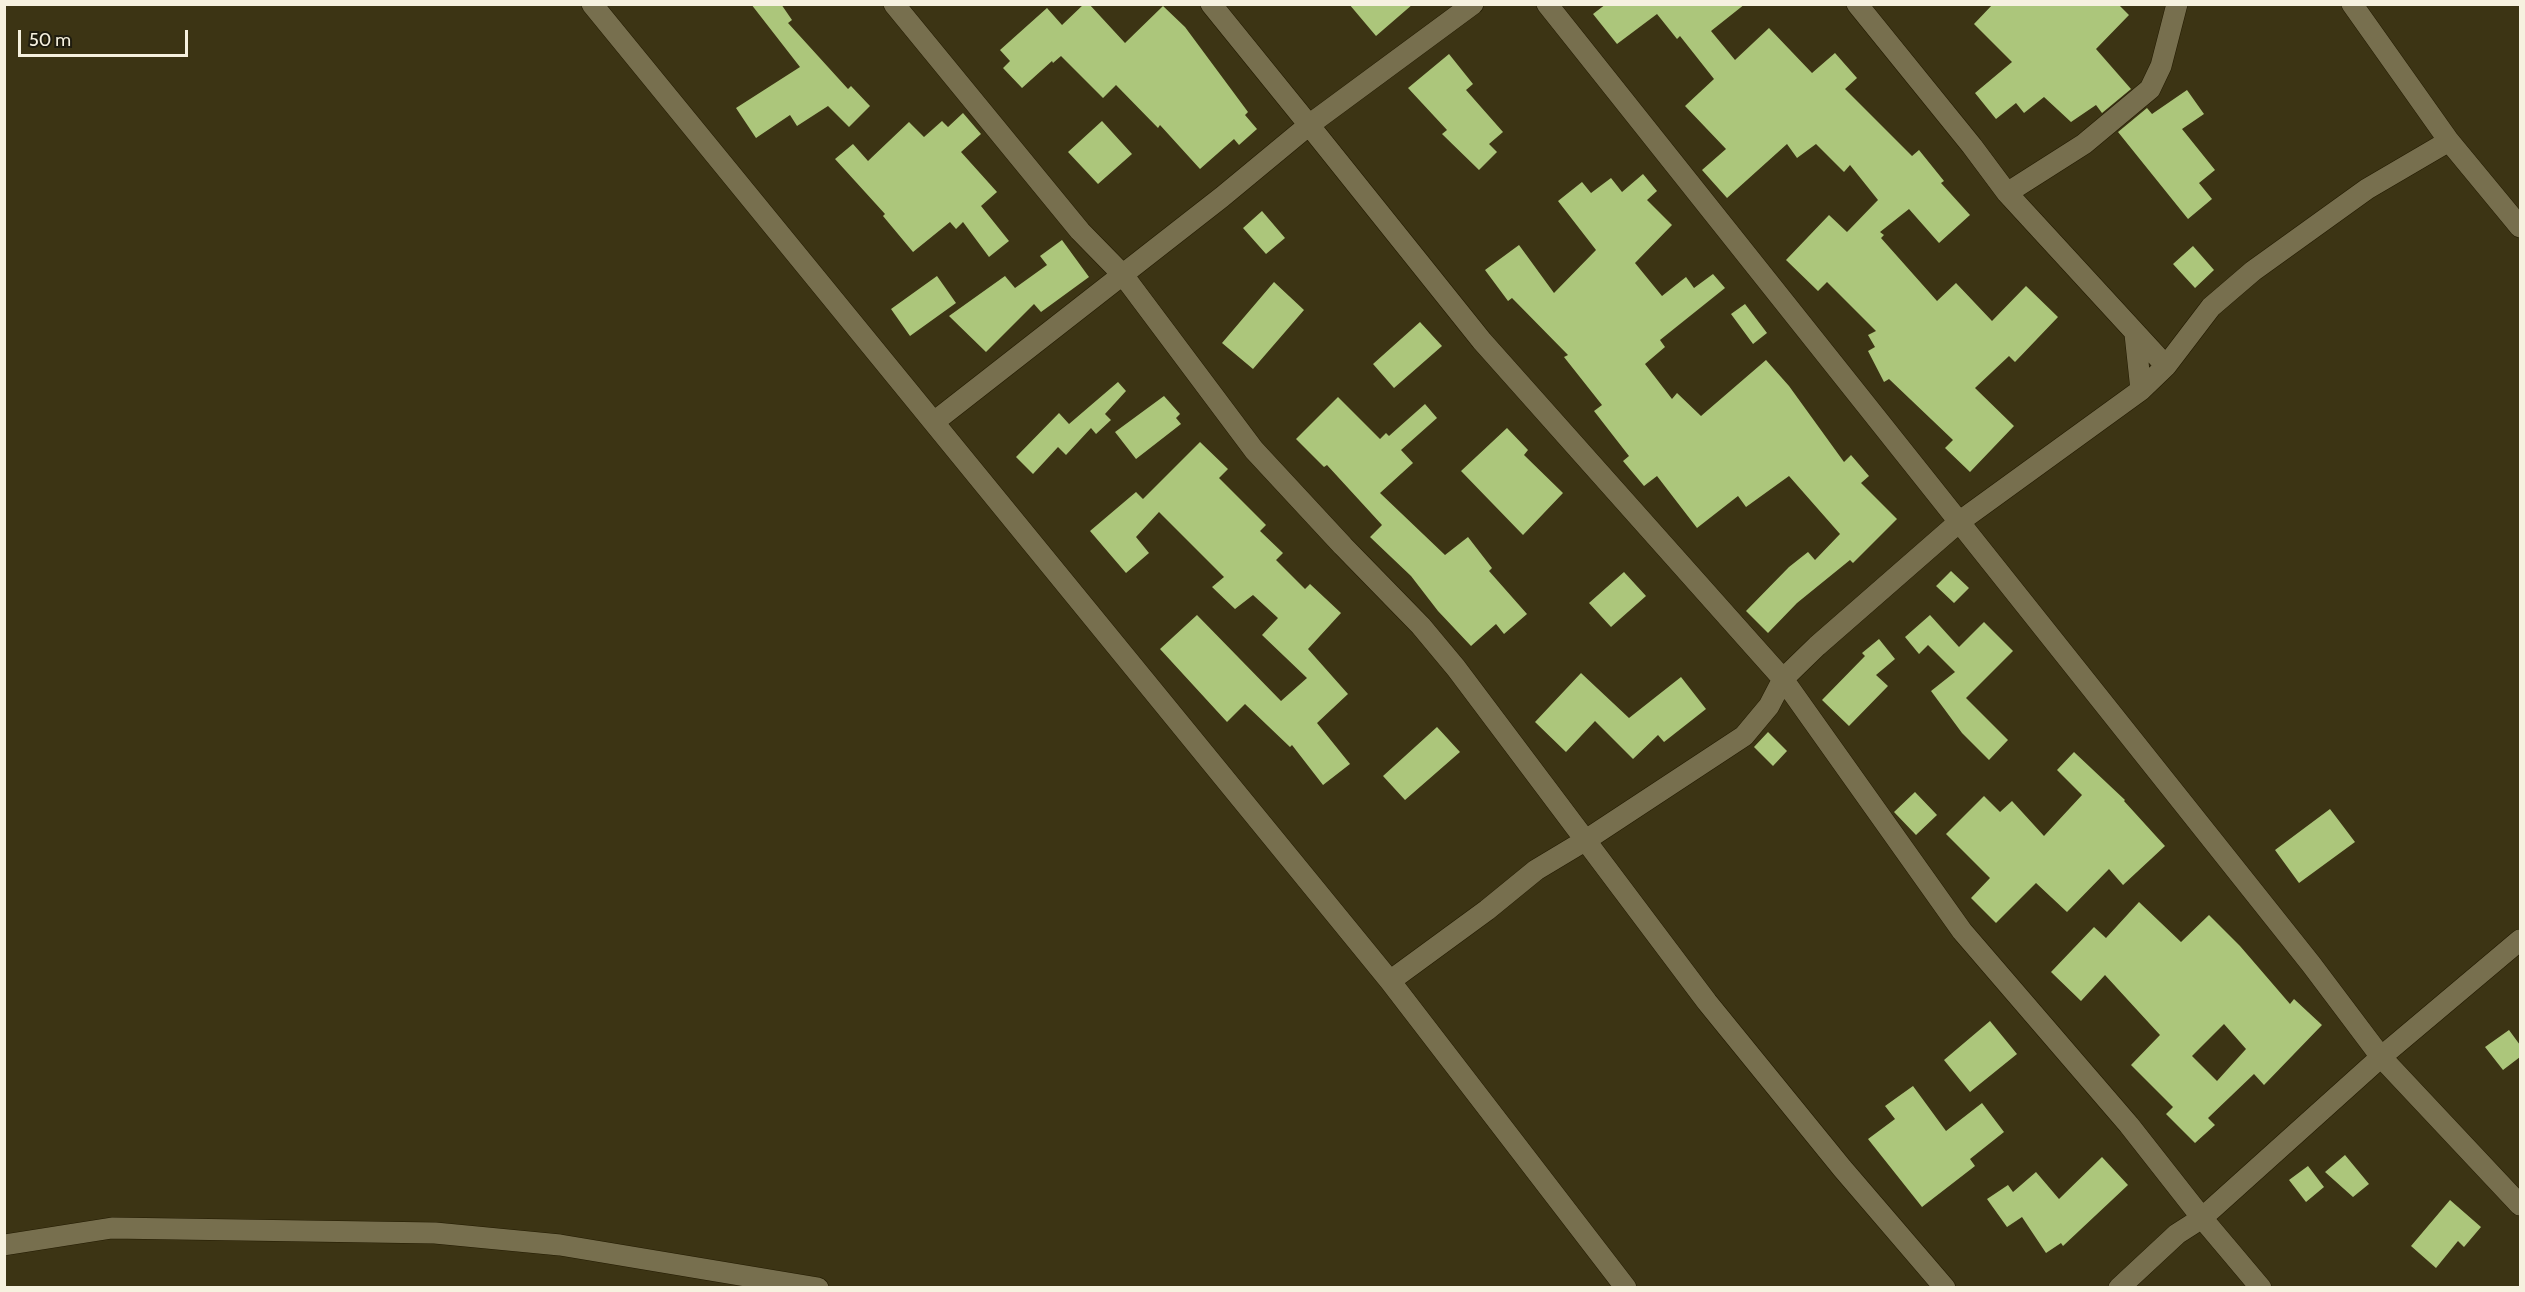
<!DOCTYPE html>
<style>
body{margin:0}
#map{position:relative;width:2525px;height:1292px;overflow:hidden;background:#3c3414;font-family:Cabin,sans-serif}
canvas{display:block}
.frame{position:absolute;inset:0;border:6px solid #f6f1df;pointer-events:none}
.scale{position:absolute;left:18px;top:30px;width:170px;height:27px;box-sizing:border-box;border:3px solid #f6f1df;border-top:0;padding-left:8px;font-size:18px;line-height:21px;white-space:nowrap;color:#f6f1df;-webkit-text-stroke:4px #1f1c0e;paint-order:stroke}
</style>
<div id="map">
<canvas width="2525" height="1292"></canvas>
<div class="frame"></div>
<div class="scale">50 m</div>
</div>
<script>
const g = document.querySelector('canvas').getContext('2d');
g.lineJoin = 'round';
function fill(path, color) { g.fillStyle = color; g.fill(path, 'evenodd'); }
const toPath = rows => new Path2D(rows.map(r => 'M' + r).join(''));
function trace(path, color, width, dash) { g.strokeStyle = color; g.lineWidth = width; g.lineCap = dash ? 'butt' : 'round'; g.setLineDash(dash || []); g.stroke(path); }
const building = toPath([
 [751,4,781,4,792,20,788,23,848,89,851,86,870,106,849,127,828,106,797,126,790,115,756,138,736,108,800,67],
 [1084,4,1089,4,1125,43,1163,6,1185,27,1248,112,1245,115,1257,129,1239,145,1234,139,1200,169,1160,125,1158,128,1116,85,1103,98,1061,56,1053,63,1052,61,1022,88,1003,68,1010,61,1000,50,1047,8,1062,25],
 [1349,4,1413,4,1376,36],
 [1606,4,1745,4,1711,31,1735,60,1769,28,1812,73,1835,53,1857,78,1845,89,1912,156,1919,150,1944,181,1941,183,1970,215,1939,243,1909,209,1880,232,1884,235,1881,238,1937,301,1956,283,1992,321,2026,286,2058,317,2015,362,2009,356,1975,388,2014,426,1970,472,1945,448,1953,440,1889,379,1884,382,1868,351,1875,347,1868,335,1876,331,1827,282,1818,291,1786,260,1829,215,1847,232,1878,200,1850,165,1844,172,1816,144,1797,158,1787,144,1727,198,1702,170,1726,149,1685,106,1714,79,1680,36,1677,39,1657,14,1617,44,1593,14],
 [1993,4,2118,4,2129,15,2096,49,2131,89,2102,113,2096,105,2071,122,2044,97,2024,113,2016,103,1996,119,1975,93,2012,62,1974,24],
 [1449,54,1473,84,1466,90,1503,132,1489,144,1497,152,1479,170,1442,134,1447,130,1408,88],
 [2187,90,2204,114,2182,129,2215,170,2199,183,2212,199,2188,219,2118,132,2147,108,2152,114],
 [963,113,981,134,961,152,997,192,981,206,1009,241,989,257,963,222,956,229,950,222,913,252,883,216,885,214,835,159,853,144,868,161,909,122,924,137,942,121,948,127],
 [1102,121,1132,154,1098,184,1068,152],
 [1643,174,1657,191,1647,200,1672,225,1635,263,1662,296,1686,277,1694,288,1713,274,1725,288,1660,340,1665,347,1645,364,1672,399,1677,393,1701,416,1766,360,1789,386,1844,462,1851,455,1869,476,1861,483,1897,519,1853,563,1850,560,1797,603,1768,633,1746,611,1789,567,1808,552,1815,560,1840,534,1789,476,1746,507,1738,496,1697,528,1657,476,1644,486,1623,461,1629,456,1594,411,1602,405,1564,357,1568,355,1512,298,1508,301,1485,270,1519,245,1554,293,1596,250,1558,201,1582,182,1591,193,1611,178,1622,192],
 [1262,211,1285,238,1266,254,1243,228],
 [1062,240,1089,277,1041,312,1034,304,986,352,949,316,1005,276,1015,288,1047,265,1040,256],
 [2193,246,2214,270,2195,288,2173,264],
 [937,276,956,303,910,336,891,309],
 [1274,282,1304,310,1253,369,1222,343],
 [1745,304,1767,333,1753,344,1731,314],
 [1420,322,1442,346,1394,388,1373,364],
 [1118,382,1126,391,1105,414,1111,420,1096,434,1091,428,1066,455,1058,447,1033,474,1016,457,1059,413,1069,424],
 [1164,396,1180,414,1176,418,1181,424,1136,459,1115,432],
 [1338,397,1380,439,1386,433,1389,436,1425,404,1437,418,1401,450,1413,463,1380,493,1445,555,1468,537,1492,568,1489,571,1527,614,1504,634,1496,624,1471,646,1438,611,1411,576,1370,537,1382,525,1327,465,1324,467,1296,439],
 [1507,428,1528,450,1524,455,1563,493,1523,535,1461,471],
 [1200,442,1228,469,1219,478,1266,525,1260,531,1283,553,1276,560,1305,589,1310,584,1341,613,1308,649,1348,694,1317,723,1350,764,1323,785,1292,745,1290,747,1245,704,1227,722,1160,649,1197,615,1281,701,1307,678,1262,635,1278,618,1253,595,1235,609,1212,587,1224,577,1159,512,1136,537,1149,553,1126,573,1090,531,1136,492,1143,499],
 [1951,571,1969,588,1954,603,1936,586],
 [1624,572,1646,596,1611,627,1589,603],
 [1930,615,1959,647,1984,622,2013,651,1966,698,2008,740,1989,760,1962,733,1931,691,1955,672,1928,645,1919,654,1905,637],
 [1879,639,1895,659,1876,675,1888,686,1849,726,1822,700,1865,656,1862,653],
 [1581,673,1629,718,1681,677,1706,709,1664,742,1658,735,1633,759,1595,721,1566,752,1535,722],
 [1437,727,1460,752,1405,800,1383,776],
 [1768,732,1787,751,1773,766,1754,747],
 [2074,752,2125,800,2124,801,2165,846,2123,885,2109,869,2067,912,2036,883,1996,923,1971,898,1990,878,1946,834,1984,796,2000,812,2012,801,2044,836,2082,795,2057,770],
 [1915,792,1937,815,1916,835,1894,812],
 [2330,809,2355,842,2299,883,2275,850],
 [2139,902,2181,942,2209,915,2240,946,2290,1004,2294,999,2322,1025,2264,1085,2254,1074,2208,1118,2215,1125,2195,1143,2166,1114,2173,1107,2131,1065,2160,1035,2105,975,2081,1001,2051,972,2094,927,2106,938],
 [2224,1024,2246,1049,2217,1081,2192,1056],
 [1990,1021,2017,1054,1970,1092,1944,1060],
 [2509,1030,2520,1045,2520,1057,2503,1070,2485,1047],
 [1913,1086,1946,1131,1982,1103,2004,1132,1970,1159,1975,1166,1922,1207,1868,1139,1895,1119,1885,1106],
 [2345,1155,2369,1184,2353,1197,2325,1172],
 [2102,1157,2128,1185,2063,1246,2061,1243,2046,1253,2022,1217,2007,1227,1987,1199,2008,1185,2013,1192,2036,1172,2059,1199],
 [2308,1166,2324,1187,2306,1202,2289,1180],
 [2450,1200,2481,1227,2464,1247,2458,1241,2436,1268,2411,1246]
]);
const minor = toPath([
 [592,4,1390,981],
 [894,4,1080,231,1123,275,1254,450,1343,546,1421,626,1456,668,1707,1002,1842,1168,1945,1288],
 [1211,4,1309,125,1473,4],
 [1547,4,2311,964,2381,1057,2520,1205],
 [1857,4,1972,146,2007,193,2166,366],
 [2352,4,2449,141,2520,227],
 [2007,193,2084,144,2150,89,2161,66,2177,4],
 [2135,334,2141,390],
 [934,422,1222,197,1309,125,1482,341,1783,679,1962,931,2129,1125,2202,1218,2261,1288],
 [4,1245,112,1228,435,1233,560,1245,818,1288],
 [1626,1288,1390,981,1487,910,1536,870,1586,840,1744,736,1769,706,1783,679,1817,646,1959,522,2141,390,2166,366,2211,307,2253,271,2367,189,2449,141],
 [2119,1288,2177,1234,2202,1218,2381,1057,2520,940]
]);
fill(building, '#acc67b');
trace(minor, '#231b00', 22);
trace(minor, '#776f4e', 21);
</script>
